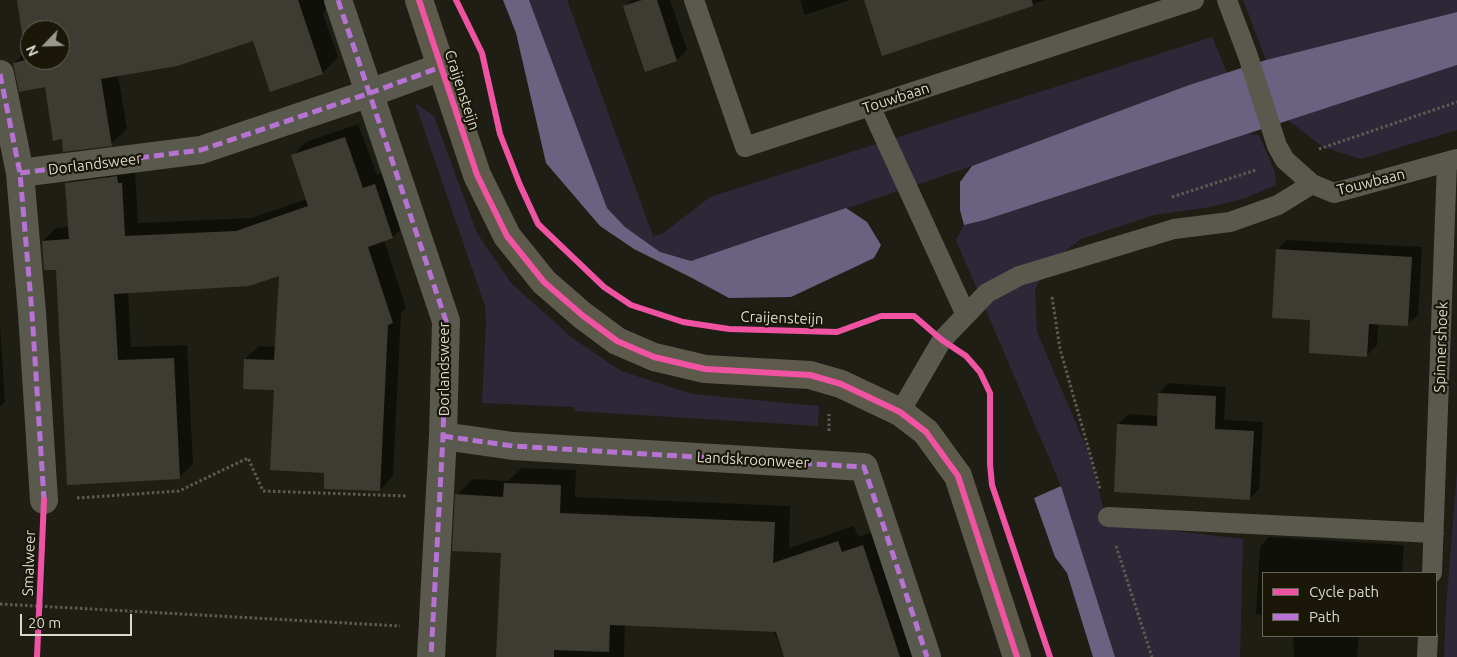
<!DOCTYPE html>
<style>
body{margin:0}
#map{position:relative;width:1457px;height:657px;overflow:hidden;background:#1f1e15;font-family:Ubuntu,sans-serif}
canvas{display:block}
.legend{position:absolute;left:1262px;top:572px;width:175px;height:65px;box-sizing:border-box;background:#1a1708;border:1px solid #676558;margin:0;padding:6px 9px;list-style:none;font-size:15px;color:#dad9cf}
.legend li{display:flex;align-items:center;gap:10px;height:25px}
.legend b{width:25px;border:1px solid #676558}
.north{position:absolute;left:20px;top:20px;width:50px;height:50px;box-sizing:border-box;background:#1a1708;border:1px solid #676558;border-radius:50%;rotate:246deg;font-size:14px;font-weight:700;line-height:20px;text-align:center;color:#dad9cf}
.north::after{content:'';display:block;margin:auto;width:18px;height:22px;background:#99988e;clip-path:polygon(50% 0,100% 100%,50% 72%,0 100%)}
.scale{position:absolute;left:20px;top:614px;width:112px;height:22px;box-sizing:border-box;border:2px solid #dad9cf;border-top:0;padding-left:6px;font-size:15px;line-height:18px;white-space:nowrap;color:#dad9cf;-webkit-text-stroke:4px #1a1708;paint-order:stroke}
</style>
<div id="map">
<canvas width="1457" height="657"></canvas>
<ul class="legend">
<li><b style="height:6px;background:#f153a3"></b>Cycle path</li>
<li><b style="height:6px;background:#b673d3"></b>Path</li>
</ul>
<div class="north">N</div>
<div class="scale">20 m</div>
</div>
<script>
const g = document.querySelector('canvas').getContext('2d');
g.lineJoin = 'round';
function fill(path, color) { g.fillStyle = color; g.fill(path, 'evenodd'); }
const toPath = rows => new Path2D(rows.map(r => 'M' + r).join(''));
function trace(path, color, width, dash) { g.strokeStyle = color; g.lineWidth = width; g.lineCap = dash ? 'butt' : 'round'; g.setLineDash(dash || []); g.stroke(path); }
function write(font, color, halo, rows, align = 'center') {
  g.font = font + ' Ubuntu,sans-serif'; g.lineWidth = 4.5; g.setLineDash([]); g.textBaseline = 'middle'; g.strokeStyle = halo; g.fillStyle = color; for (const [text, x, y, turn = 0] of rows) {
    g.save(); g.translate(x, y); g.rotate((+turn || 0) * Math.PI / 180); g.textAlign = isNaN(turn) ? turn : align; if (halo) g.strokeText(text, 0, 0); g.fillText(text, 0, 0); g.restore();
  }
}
const green = toPath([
 [529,0,567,0,653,236,662,234,710,197,1212,37,1227,73,1189,85,972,166,691,261,660,253,625,227,607,208],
 [1243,0,1457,0,1457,12,1266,60],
 [1457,65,1457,130,1361,159,1323,147,1288,120],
 [415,103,434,116,477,233,511,283,571,337,621,371,692,394,819,406,818,426,575,411,574,407,482,403,486,323,485,306],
 [1248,134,1259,135,1275,172,1276,185,1243,199,1210,207,1154,215,1081,239,1047,265,1035,290,1037,332,1090,456,1107,523,1243,539,1240,657,1115,657,1061,486,956,240,964,225,985,220],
 [1457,471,1457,657,1444,657,1446,608]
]);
const water = toPath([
 [503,0,529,0,607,208,625,227,660,252,691,261,846,208,867,222,881,245,874,258,791,297,729,298,692,278,634,249,600,226,546,163,516,33],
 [1457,12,1457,65,985,220,964,225,960,210,960,182,972,166,1189,85,1266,60],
 [1061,486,1115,657,1093,657,1067,573,1055,557,1034,498]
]);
const shadow = toPath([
 [18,0,334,0,334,2,323,13,338,57,323,73,271,90,253,39,118,75,127,129,111,144,63,138,46,86,14,63,26,51],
 [30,30,60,30,60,60,30,60],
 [631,0,670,0,687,50,677,60,624,7],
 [800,0,850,0,805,15],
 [865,0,1045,0,883,54],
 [358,124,377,175,388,171,406,224,393,237,384,240,406,308,401,313,393,476,380,490,326,471,275,389,245,359,259,346,276,347,281,274,128,292,131,347,187,345,193,464,179,477,43,241,56,228,69,227,66,184,80,170,135,170,138,223,251,218,307,199,292,156,306,142],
 [1287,240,1422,247,1418,315,1407,325,1378,323,1377,345,1367,355,1312,319,1277,250],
 [0,325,5,402,0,407],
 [1169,383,1226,387,1224,420,1263,422,1259,489,1249,499,1118,424,1129,414,1158,416,1159,393],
 [522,468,576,470,575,497,790,506,789,548,854,526,858,537,879,530,922,657,784,657,774,631,625,624,624,657,497,657,502,552,457,495,473,479,508,481],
 [1269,537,1404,545,1402,573,1263,573,1263,615,1256,614,1260,547],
 [1293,636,1359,636,1357,657,1294,657]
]);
const building = toPath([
 [17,0,298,0,323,74,270,92,253,41,177,66,101,79,112,146,63,152,62,139,53,141,45,87,19,92,13,63,26,60],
 [30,30,60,30,60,60,30,60],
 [642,0,657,0,677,61,645,72,623,6],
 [864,0,1032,0,1033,6,882,56],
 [345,137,363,188,375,184,393,238,368,247,393,323,388,325,380,491,324,489,324,473,270,470,274,390,243,389,244,359,274,360,279,276,249,286,114,294,118,360,174,358,180,479,67,485,56,270,44,270,42,241,69,239,65,183,117,176,118,183,122,183,125,236,236,231,308,206,291,155],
 [1276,249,1412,257,1408,326,1369,324,1367,357,1309,353,1310,320,1272,318],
 [1158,393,1216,396,1215,429,1254,431,1250,500,1114,492,1117,424,1157,426],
 [504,483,561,485,560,513,775,522,773,563,838,541,842,552,863,545,900,657,784,657,776,632,610,625,609,652,554,650,554,657,496,657,501,553,452,551,455,494,503,497]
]);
const path = toPath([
 [1319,149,1457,102],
 [1172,197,1256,170],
 [1052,297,1060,349,1100,489],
 [829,431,829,414],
 [77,498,179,491,248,458,263,491,407,496],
 [1116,546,1152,657],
 [0,604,400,626]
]);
const lane = toPath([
 [694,0,745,147,1194,0],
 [1227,0,1248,56,1277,146,1285,160,1312,184,1334,193,1457,159],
 [870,106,966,315],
 [900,412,942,340,987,293,1019,276,1174,229,1230,222,1278,205,1312,184],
 [1108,517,1434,533],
 [1432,573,1447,162],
 [1427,657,1428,636]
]);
const street = toPath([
 [338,0,446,321,443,436,431,657],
 [0,74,20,173,32,313,44,500],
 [20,173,201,150,370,93,441,67],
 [443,436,513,446,864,467,927,657]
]);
const secondary = toPath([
 [419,0,477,175,507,236,544,282,582,315,617,341,654,357,705,369,810,375,841,384,900,412,926,432,958,476,1017,657]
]);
const quiet = toPath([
 [338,0,446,321,443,436,431,657],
 [0,74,20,173,32,313,44,500],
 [20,173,201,150,370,93,441,67],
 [443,436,513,446,864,467,927,657]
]);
const cycleway = toPath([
 [419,0,477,175,507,236,544,282,582,315,617,341,654,357,705,369,810,375,841,384,900,412,926,432,958,476,1017,657],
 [456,0,482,53,500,134,520,185,538,224,604,287,631,305,683,322,729,329,837,332,881,316,914,316,942,340,966,356,980,372,990,393,990,464,992,485,1050,657],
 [37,657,44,500]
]);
const streetNames = [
 ["Craijensteijn",462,90,72],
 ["Touwbaan",896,98,-18],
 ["Dorlandsweer",95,164,-7],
 ["Touwbaan",1371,182,-14],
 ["Craijensteijn",782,318,2],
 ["Spinnershoek",1441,347,-88],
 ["Dorlandsweer",444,369,-90],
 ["Landskroonweer",753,460,3],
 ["Smalweer",29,563,-88]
];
fill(green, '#2d2838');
fill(water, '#6b6181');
fill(shadow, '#0007');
fill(building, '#3e3c32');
trace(path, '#5d5b52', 3, [2.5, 2.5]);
trace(lane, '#5a594d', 20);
trace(street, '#5a594d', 28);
trace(secondary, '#5d5a4c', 28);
trace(quiet, '#b673d3', 5, [10, 5]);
trace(cycleway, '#f153a3', 6);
write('15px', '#dad9cf', '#1a1708', streetNames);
</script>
